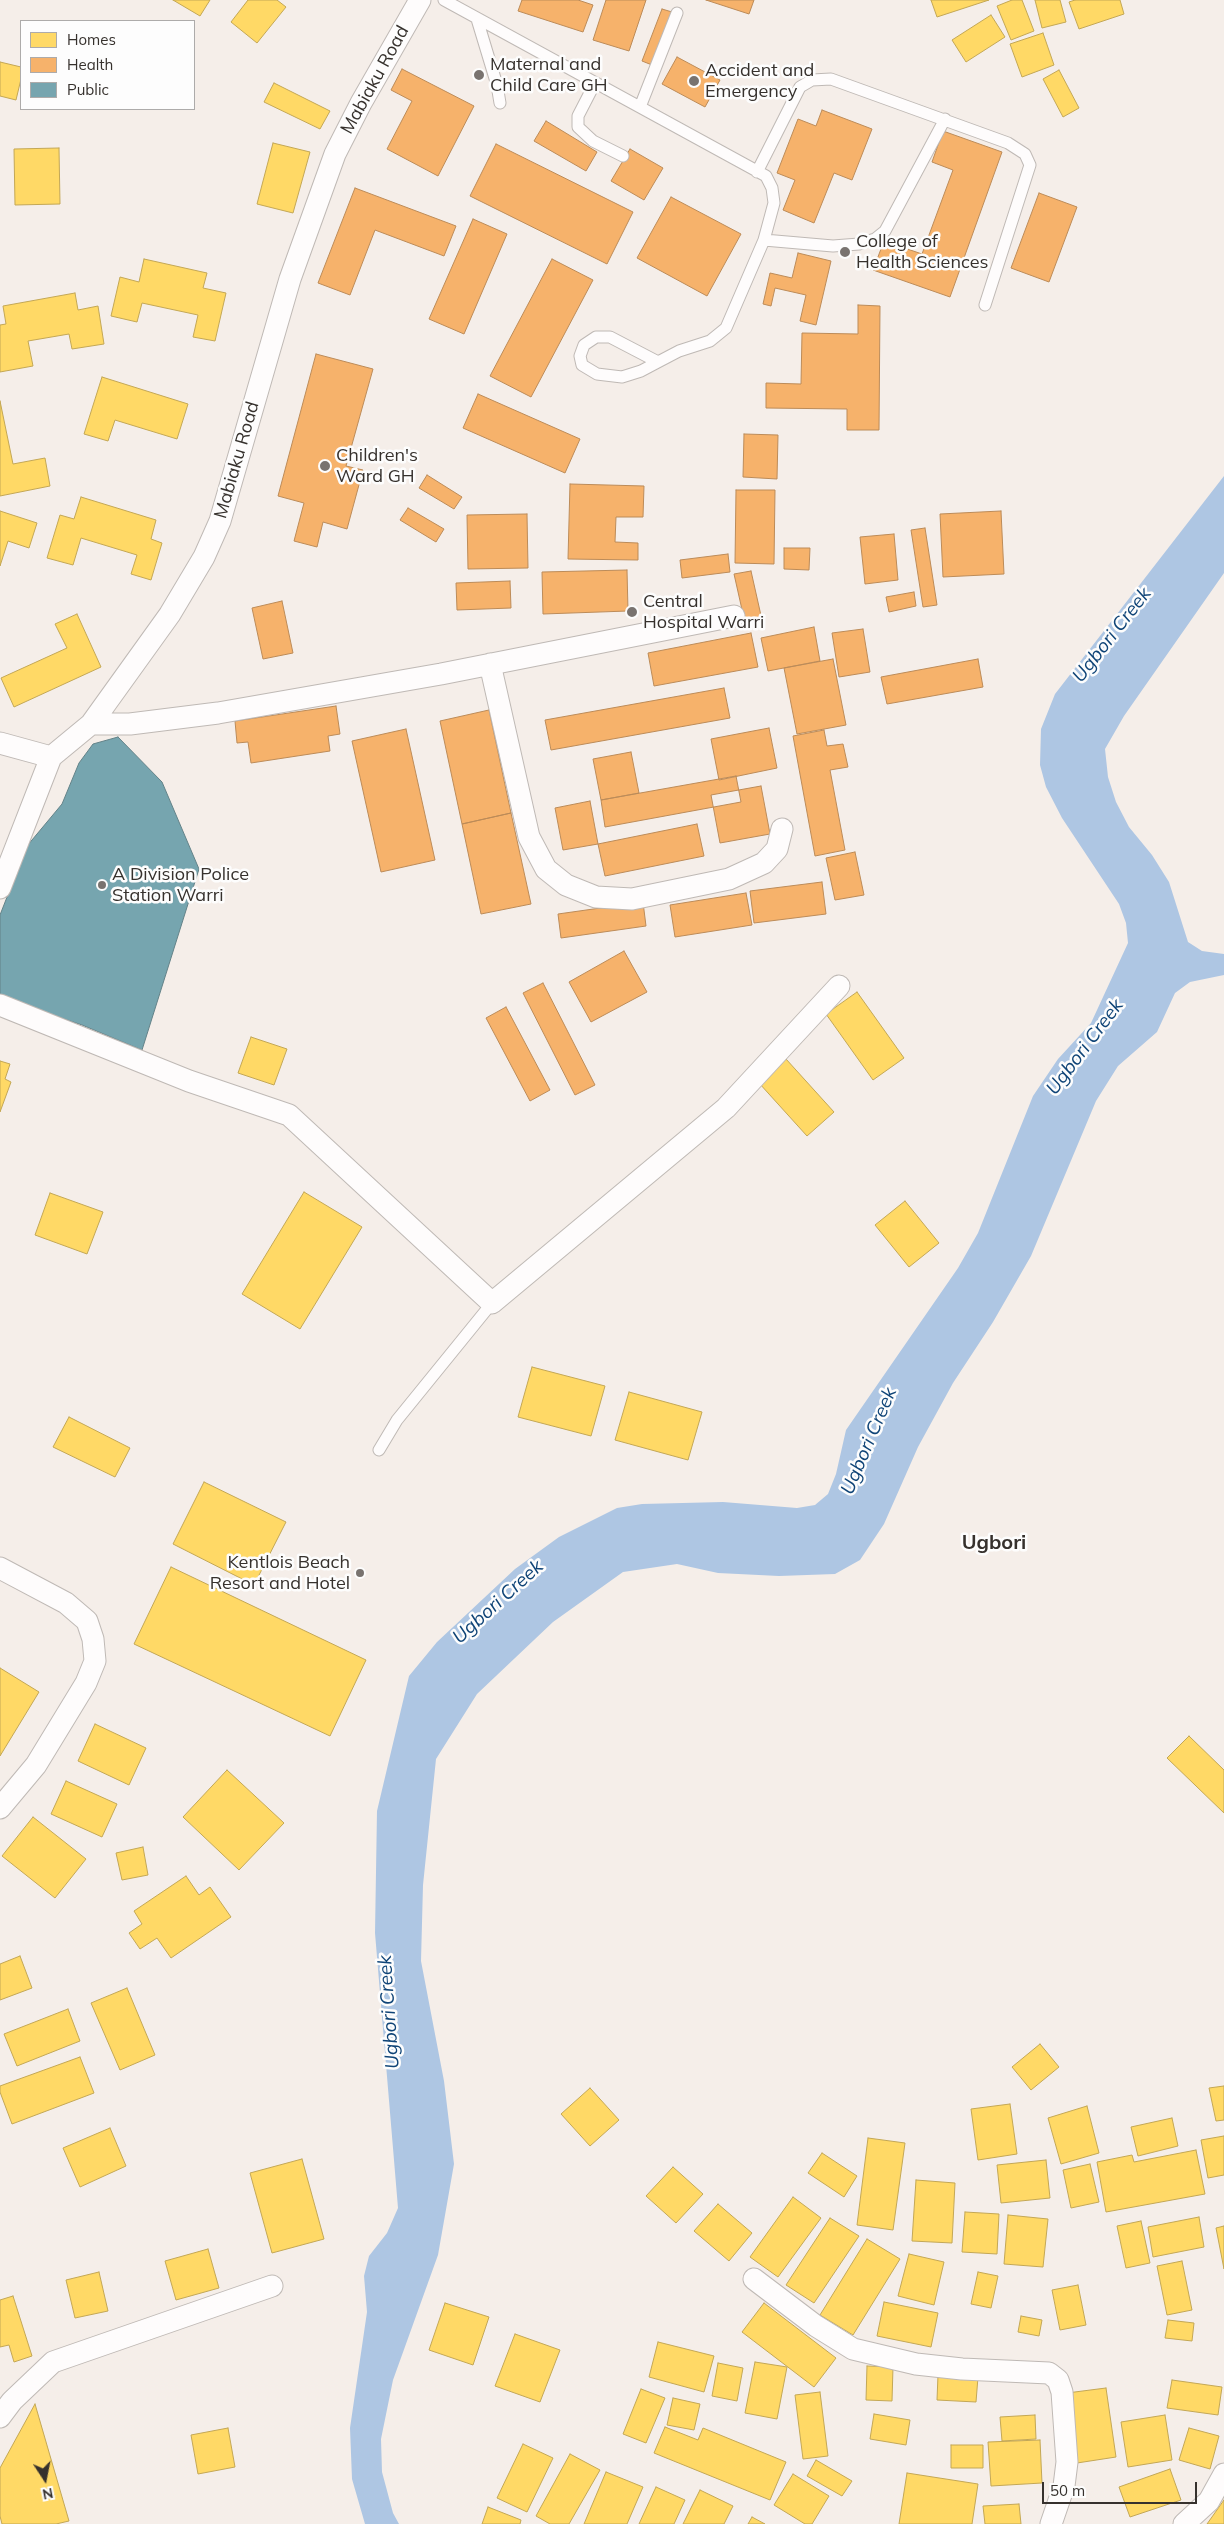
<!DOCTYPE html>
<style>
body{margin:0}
#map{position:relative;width:1224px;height:2524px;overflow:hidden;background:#f5eee9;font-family:Mulish,sans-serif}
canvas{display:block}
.legend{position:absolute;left:20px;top:20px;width:175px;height:90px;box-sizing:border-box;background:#fdfdfd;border:1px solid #adabaa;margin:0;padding:6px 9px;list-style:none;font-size:15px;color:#36312d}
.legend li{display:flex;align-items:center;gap:10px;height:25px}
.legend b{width:25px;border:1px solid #adabaa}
.north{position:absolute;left:20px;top:2454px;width:50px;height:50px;-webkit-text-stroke:4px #fdfdfd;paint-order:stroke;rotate:169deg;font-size:14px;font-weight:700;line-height:20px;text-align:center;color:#36312d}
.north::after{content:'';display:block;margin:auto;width:18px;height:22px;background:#36312d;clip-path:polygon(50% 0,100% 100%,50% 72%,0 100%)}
.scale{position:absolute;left:1042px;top:2482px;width:155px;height:22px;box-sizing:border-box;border:2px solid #36312d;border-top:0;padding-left:6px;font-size:15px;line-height:18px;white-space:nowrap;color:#36312d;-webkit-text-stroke:4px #fdfdfd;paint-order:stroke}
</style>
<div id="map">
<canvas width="1224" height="2524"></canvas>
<ul class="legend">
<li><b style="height:14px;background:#ffd966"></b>Homes</li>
<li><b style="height:14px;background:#f6b26b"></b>Health</li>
<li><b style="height:14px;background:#76a5af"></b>Public</li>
</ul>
<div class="north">N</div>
<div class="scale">50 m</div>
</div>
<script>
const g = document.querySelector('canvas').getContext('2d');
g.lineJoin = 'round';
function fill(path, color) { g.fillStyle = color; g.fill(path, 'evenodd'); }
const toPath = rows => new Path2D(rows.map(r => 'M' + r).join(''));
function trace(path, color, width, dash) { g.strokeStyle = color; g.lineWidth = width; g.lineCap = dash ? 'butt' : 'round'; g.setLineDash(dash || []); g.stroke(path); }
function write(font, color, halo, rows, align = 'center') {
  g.font = font + ' Mulish,sans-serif'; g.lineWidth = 5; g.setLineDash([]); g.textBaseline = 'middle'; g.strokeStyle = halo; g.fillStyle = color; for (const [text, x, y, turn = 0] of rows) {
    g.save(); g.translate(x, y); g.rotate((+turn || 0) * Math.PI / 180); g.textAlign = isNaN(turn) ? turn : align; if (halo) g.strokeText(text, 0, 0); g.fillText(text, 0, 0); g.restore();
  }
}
const water = toPath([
 [1224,476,1224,573,1124,716,1105,749,1108,777,1116,802,1129,827,1152,855,1169,882,1188,942,1202,951,1224,954,1224,975,1190,982,1175,993,1157,1032,1118,1066,1096,1101,1031,1256,993,1322,953,1383,918,1447,884,1524,860,1560,835,1574,779,1576,718,1573,677,1564,623,1572,553,1622,477,1694,436,1759,423,1885,421,1961,444,2081,454,2164,438,2255,393,2380,381,2439,382,2472,393,2513,399,2524,365,2524,352,2479,350,2428,367,2312,364,2276,369,2256,387,2233,398,2208,375,1933,377,1811,409,1676,437,1642,515,1569,559,1537,617,1508,642,1504,723,1502,797,1508,815,1505,828,1494,836,1474,846,1430,958,1268,978,1233,1033,1096,1058,1059,1091,1023,1128,943,1126,923,1119,904,1062,818,1046,787,1040,765,1041,729,1055,694]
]);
const homes = toPath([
 [173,0,210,0,200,16,173,0],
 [248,0,277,0,286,7,257,43,231,22,248,0],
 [931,0,989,0,937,17,931,0],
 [1012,0,1022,0,1034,31,1011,40,997,6,1012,0],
 [1035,0,1060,0,1066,22,1042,28,1035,0],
 [1075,0,1120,0,1124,14,1079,29,1069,2,1075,0],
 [991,15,1005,37,966,62,952,40,991,15],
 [1043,33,1054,65,1022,77,1010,44,1043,33],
 [0,62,21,67,21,79,16,100,0,96,0,62],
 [1059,70,1079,108,1063,117,1043,79,1059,70],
 [274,83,330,111,320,129,264,102,274,83],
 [273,143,310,152,293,213,257,204,273,143],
 [59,148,60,204,15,205,14,149,59,148],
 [144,259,207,273,203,288,226,293,215,341,193,337,198,315,142,303,137,322,111,316,120,277,139,282,144,259],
 [75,293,78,310,98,306,104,344,72,349,69,334,28,341,33,366,0,372,0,325,6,324,3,306,75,293],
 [102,377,188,404,177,439,115,420,108,441,84,434,102,377],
 [0,401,13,464,45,458,50,486,0,496,0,401],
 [81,497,156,520,151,539,162,543,151,580,131,574,137,555,81,538,73,565,47,558,60,515,74,519,81,497],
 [0,511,37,523,29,548,8,541,0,566,0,511],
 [77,614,101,667,14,707,1,678,67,648,55,624,77,614],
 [133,821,144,836,130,847,148,871,123,889,94,850,133,821],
 [155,837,170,858,158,866,143,846,155,837],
 [69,878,90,885,87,893,128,907,120,931,58,911,69,878],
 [27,895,53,906,42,934,16,923,27,895],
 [857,992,904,1058,873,1080,826,1014,857,992],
 [251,1037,287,1049,274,1085,238,1073,251,1037],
 [786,1059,834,1112,807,1136,759,1083,786,1059],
 [0,1061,10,1064,5,1079,11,1082,0,1112,0,1061],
 [304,1192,362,1227,300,1329,242,1294,304,1192],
 [50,1193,103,1212,87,1254,35,1235,50,1193],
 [905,1201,939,1243,909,1267,875,1225,905,1201],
 [532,1367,605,1386,591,1436,518,1417,532,1367],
 [629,1392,702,1412,688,1460,615,1440,629,1392],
 [69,1417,130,1448,115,1477,53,1447,69,1417],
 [204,1482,286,1522,254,1585,173,1544,204,1482],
 [171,1567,366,1660,330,1736,134,1644,171,1567],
 [0,1668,39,1692,0,1756,0,1668],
 [95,1724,146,1748,129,1785,78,1761,95,1724],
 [1189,1736,1224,1770,1224,1813,1167,1758,1189,1736],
 [227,1770,284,1823,239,1870,183,1817,227,1770],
 [66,1781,117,1804,102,1837,51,1814,66,1781],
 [33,1817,86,1859,55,1898,2,1856,33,1817],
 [143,1847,148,1875,122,1880,116,1853,143,1847],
 [186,1876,199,1895,210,1887,231,1917,171,1958,157,1938,140,1949,129,1933,142,1924,134,1911,186,1876],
 [20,1956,32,1988,0,2000,0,1964,20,1956],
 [127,1988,155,2055,120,2070,91,2003,127,1988],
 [68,2009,80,2041,17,2066,4,2034,68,2009],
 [1040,2044,1059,2067,1031,2090,1012,2067,1040,2044],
 [80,2057,94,2093,12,2124,0,2092,0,2086,80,2057],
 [1224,2086,1224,2120,1216,2121,1209,2088,1224,2086],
 [590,2088,619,2120,590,2146,561,2114,590,2088],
 [1010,2104,1017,2154,978,2160,971,2109,1010,2104],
 [1087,2106,1099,2153,1061,2164,1048,2118,1087,2106],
 [1172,2118,1178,2146,1138,2156,1131,2127,1172,2118],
 [110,2128,126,2166,80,2187,63,2148,110,2128],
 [1224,2136,1224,2175,1208,2178,1201,2140,1224,2136],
 [868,2138,905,2143,893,2230,857,2225,868,2138],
 [1196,2150,1205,2194,1106,2212,1097,2162,1132,2155,1134,2162,1196,2150],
 [822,2153,857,2176,844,2197,808,2173,822,2153],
 [302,2159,324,2239,272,2253,250,2173,302,2159],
 [1046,2160,1050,2198,1001,2203,997,2165,1046,2160],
 [1090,2164,1099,2202,1071,2208,1063,2170,1090,2164],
 [673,2167,703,2194,676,2223,646,2196,673,2167],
 [916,2180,955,2183,952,2243,912,2241,916,2180],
 [793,2197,821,2218,778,2277,750,2257,793,2197],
 [718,2204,752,2233,729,2261,694,2231,718,2204],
 [965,2212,999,2214,997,2254,962,2252,965,2212],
 [1008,2215,1048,2219,1043,2267,1004,2264,1008,2215],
 [1199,2217,1204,2247,1153,2257,1148,2227,1199,2217],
 [830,2218,859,2236,814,2303,786,2285,830,2218],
 [1141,2221,1150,2263,1126,2268,1117,2226,1141,2221],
 [1224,2226,1224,2269,1216,2228,1224,2226],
 [867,2239,900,2259,853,2335,820,2315,867,2239],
 [208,2249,219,2288,176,2300,165,2261,208,2249],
 [909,2254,944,2262,934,2305,898,2296,909,2254],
 [1182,2261,1192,2310,1167,2315,1157,2266,1182,2261],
 [99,2272,108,2311,75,2318,66,2280,99,2272],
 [978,2272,998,2276,991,2308,971,2304,978,2272],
 [1078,2285,1086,2325,1060,2330,1052,2290,1078,2285],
 [13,2296,32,2356,14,2362,9,2345,0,2347,0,2300,13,2296],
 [884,2302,938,2313,931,2347,877,2336,884,2302],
 [445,2303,489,2317,473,2365,429,2350,445,2303],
 [764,2303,836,2358,814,2387,742,2332,764,2303],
 [1021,2316,1042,2320,1039,2336,1018,2332,1021,2316],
 [1168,2320,1194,2323,1192,2341,1165,2338,1168,2320],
 [515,2334,560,2350,540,2402,495,2386,515,2334],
 [658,2342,714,2356,704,2392,649,2377,658,2342],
 [755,2362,787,2367,777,2419,745,2413,755,2362],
 [718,2363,743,2368,737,2401,712,2396,718,2363],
 [867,2366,893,2367,892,2401,866,2400,867,2366],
 [938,2375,978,2377,976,2402,937,2400,938,2375],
 [1172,2380,1222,2387,1218,2415,1167,2408,1172,2380],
 [1106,2388,1116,2457,1077,2463,1067,2393,1106,2388],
 [641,2389,665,2398,646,2443,623,2434,641,2389],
 [820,2392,828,2456,803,2459,795,2395,820,2392],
 [673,2398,700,2404,694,2430,667,2425,673,2398],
 [35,2404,69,2521,56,2524,2,2524,0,2516,0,2468,35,2404],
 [874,2414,910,2420,906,2445,870,2439,874,2414],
 [1035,2415,1036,2439,1002,2441,1000,2417,1035,2415],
 [1165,2415,1172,2460,1128,2467,1121,2422,1165,2415],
 [665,2427,698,2440,703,2428,786,2462,770,2500,654,2453,665,2427],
 [228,2428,235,2467,198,2474,191,2435,228,2428],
 [1189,2428,1219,2436,1210,2469,1179,2460,1189,2428],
 [1040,2440,1042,2483,991,2486,988,2442,1040,2440],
 [523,2444,553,2458,527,2512,497,2498,523,2444],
 [951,2445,983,2445,983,2468,951,2468,951,2445],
 [570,2454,600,2470,569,2524,550,2524,536,2516,570,2454],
 [816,2460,852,2481,842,2496,807,2476,816,2460],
 [1170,2469,1181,2500,1130,2517,1119,2487,1170,2469],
 [606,2472,643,2487,627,2524,584,2524,606,2472],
 [907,2473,978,2484,972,2524,899,2524,907,2473],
 [793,2474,829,2496,812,2524,805,2524,774,2505,793,2474],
 [656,2487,685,2500,674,2524,639,2524,656,2487],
 [700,2490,733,2506,724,2524,683,2524,700,2490],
 [1224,2500,1224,2524,1207,2524,1224,2500],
 [1019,2504,1021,2524,985,2524,983,2506,1019,2504],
 [488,2507,521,2520,520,2524,482,2524,488,2507],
 [752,2517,765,2524,748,2524,752,2517]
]);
const health = toPath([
 [522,0,578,0,593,5,583,32,518,11,522,0],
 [606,0,646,0,629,51,593,40,606,0],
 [706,0,754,0,749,14,706,0],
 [662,9,672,12,652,65,642,61,662,9],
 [677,57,720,80,705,107,662,84,677,57],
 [402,69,474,106,438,176,387,149,412,101,391,90,402,69],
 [822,110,872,129,852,180,834,173,814,223,783,210,795,180,777,173,798,119,816,126,822,110],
 [546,121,597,152,586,171,534,141,546,121],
 [943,131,1002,152,950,297,873,270,884,241,922,254,953,170,932,162,943,131],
 [496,144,633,212,607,264,470,196,496,144],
 [630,149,663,168,644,200,611,181,630,149],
 [355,188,456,226,444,256,375,230,350,295,318,283,355,188],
 [1039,193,1077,207,1049,282,1011,268,1039,193],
 [671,197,741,234,707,296,637,258,671,197],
 [473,219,507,234,464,334,429,319,473,219],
 [798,253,831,261,816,325,800,321,806,295,775,288,771,306,763,304,770,273,792,278,798,253],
 [552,259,593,280,531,397,490,376,552,259],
 [858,305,880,306,879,430,847,430,847,409,766,408,766,383,801,384,802,333,858,334,858,305],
 [316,354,373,369,346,466,363,470,347,529,323,522,317,547,294,541,304,503,278,496,316,354],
 [478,394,580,439,565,473,463,428,478,394],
 [744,434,778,435,777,479,743,477,744,434],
 [427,475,462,497,454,509,419,488,427,475],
 [570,484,644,486,643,517,616,517,615,542,638,543,638,560,568,559,570,484],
 [736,490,775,490,774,564,735,563,736,490],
 [408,508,444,529,436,542,400,520,408,508],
 [1001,511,1004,574,943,577,940,514,1001,511],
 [527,514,528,568,468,569,467,515,527,514],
 [925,528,937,605,923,607,911,530,925,528],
 [894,534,898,580,865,584,860,537,894,534],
 [784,548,810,548,809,570,784,569,784,548],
 [728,554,730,572,682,578,680,560,728,554],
 [627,570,628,611,543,614,542,572,627,570],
 [751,571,762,620,745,623,734,574,751,571],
 [510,581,511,608,457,610,456,583,510,581],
 [914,592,916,606,889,612,886,597,914,592],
 [282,601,293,653,263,659,252,608,282,601],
 [814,627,820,661,768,671,761,638,814,627],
 [863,629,870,672,839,677,832,633,863,629],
 [751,633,758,667,654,686,648,653,751,633],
 [833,659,846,725,797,734,784,668,833,659],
 [978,659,983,687,887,704,881,677,978,659],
 [724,688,730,718,551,750,545,720,724,688],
 [336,706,340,734,328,736,330,751,251,763,248,742,237,743,235,721,336,706],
 [489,710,511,813,462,824,440,721,489,710],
 [769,728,777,768,719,780,711,739,769,728],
 [406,729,435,860,381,872,352,741,406,729],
 [824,730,827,746,843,744,848,767,830,770,845,850,815,856,793,736,824,730],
 [631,752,639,793,601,800,593,759,631,752],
 [736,776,741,802,605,827,601,800,736,776],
 [761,786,770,834,720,843,711,795,761,786],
 [590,801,598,844,563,850,555,808,590,801],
 [511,813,531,904,481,914,462,824,511,813],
 [697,824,704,856,605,876,598,844,697,824],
 [855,852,864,895,835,900,826,858,855,852],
 [822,882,826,914,754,923,750,891,822,882],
 [746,893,752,925,675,937,670,905,746,893],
 [643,902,646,926,561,938,558,914,643,902],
 [624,951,647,992,591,1022,569,982,624,951],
 [543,983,595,1085,575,1095,523,993,543,983],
 [506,1007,550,1090,530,1101,486,1018,506,1007]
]);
const public = toPath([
 [118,737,162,782,199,869,142,1050,82,1025,14,1002,0,994,0,915,27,846,62,804,79,763,93,744,118,737]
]);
const service = toPath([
 [444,0,766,176,772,188,774,203,764,240,726,328,710,341,679,351,658,362,641,371,622,377,597,374,582,365,580,356,584,345,596,337,610,337,658,362],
 [477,19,497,85,500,103],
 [595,83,578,116,578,127,593,141,623,156],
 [640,107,677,13],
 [757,172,800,87,812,80,831,79,1008,143,1025,154,1030,165,985,305],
 [764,240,833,246,859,244,875,239,885,231,945,119],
 [379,1450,397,1420,492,1303]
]);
const minor = toPath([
 [490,664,529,837,546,869,566,885,596,897,632,899,729,879,764,863,777,849,782,829],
 [91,724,130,724,218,713,441,674,734,616],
 [0,743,51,757],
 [0,888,51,757,91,724,170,614,204,557,220,521,290,279,335,154,361,103,420,0],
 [0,1005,189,1081,289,1115,492,1303,726,1108,839,986],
 [0,1568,66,1603,87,1621,93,1639,95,1661,86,1683,36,1765,0,1808],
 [754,2279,816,2326,853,2349,916,2364,962,2369,1049,2373,1058,2380,1062,2392,1067,2462,1064,2486,1051,2524],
 [0,2417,12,2401,53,2362,272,2286],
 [1184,2524,1209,2501,1224,2474]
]);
const markers = [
 [479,75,6,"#79736f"],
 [694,81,6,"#79736f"],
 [845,252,6,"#79736f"],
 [325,466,6,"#79736f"],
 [632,612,6,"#79736f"],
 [102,885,5,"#79736f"],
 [360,1573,5,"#79736f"]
];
const poiNames = [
 ["Maternal and",490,65],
 ["Child Care GH",490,86],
 ["Accident and",705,71],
 ["Emergency",705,92],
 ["College of",856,242],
 ["Health Sciences",856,263],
 ["Children's",336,456],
 ["Ward GH",336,477],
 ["Central",643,602],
 ["Hospital Warri",643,623],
 ["A Division Police",112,875],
 ["Station Warri",112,896],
 ["Kentlois Beach",350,1563,"right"],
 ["Resort and Hotel",350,1584,"right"]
];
const streetNames = [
 ["Mabiaku Road",375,80,-61],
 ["Mabiaku Road",237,460,-74]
];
const waterNames = [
 ["Ugbori Creek",1112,635,-52],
 ["Ugbori Creek",1085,1047,-53],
 ["Ugbori Creek",869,1441,-67],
 ["Ugbori Creek",498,1602,-42],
 ["Ugbori Creek",389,2012,-94]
];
const quarterNames = [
 ["Ugbori",994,1543]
];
fill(water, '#aec6e3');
fill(homes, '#ffd966');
trace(homes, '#c3a755', 1);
fill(health, '#f6b26b');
trace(health, '#bc8b58', 1);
fill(public, '#76a5af');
trace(public, '#638288', 1);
trace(service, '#bfb9b5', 13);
trace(minor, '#bfb9b5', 23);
trace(service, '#fefcfc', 11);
trace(minor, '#fefcfc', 21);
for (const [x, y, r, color] of markers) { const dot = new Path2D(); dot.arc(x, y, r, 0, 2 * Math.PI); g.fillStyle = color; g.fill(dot); trace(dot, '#fdfdfd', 2); }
write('18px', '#36312d', '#fdfdfd', poiNames, 'left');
write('18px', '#36312d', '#fdfdfd', streetNames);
write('italic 19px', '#0f4477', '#fdfdfd', waterNames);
write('bold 20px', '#36312d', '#fdfdfd', quarterNames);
</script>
